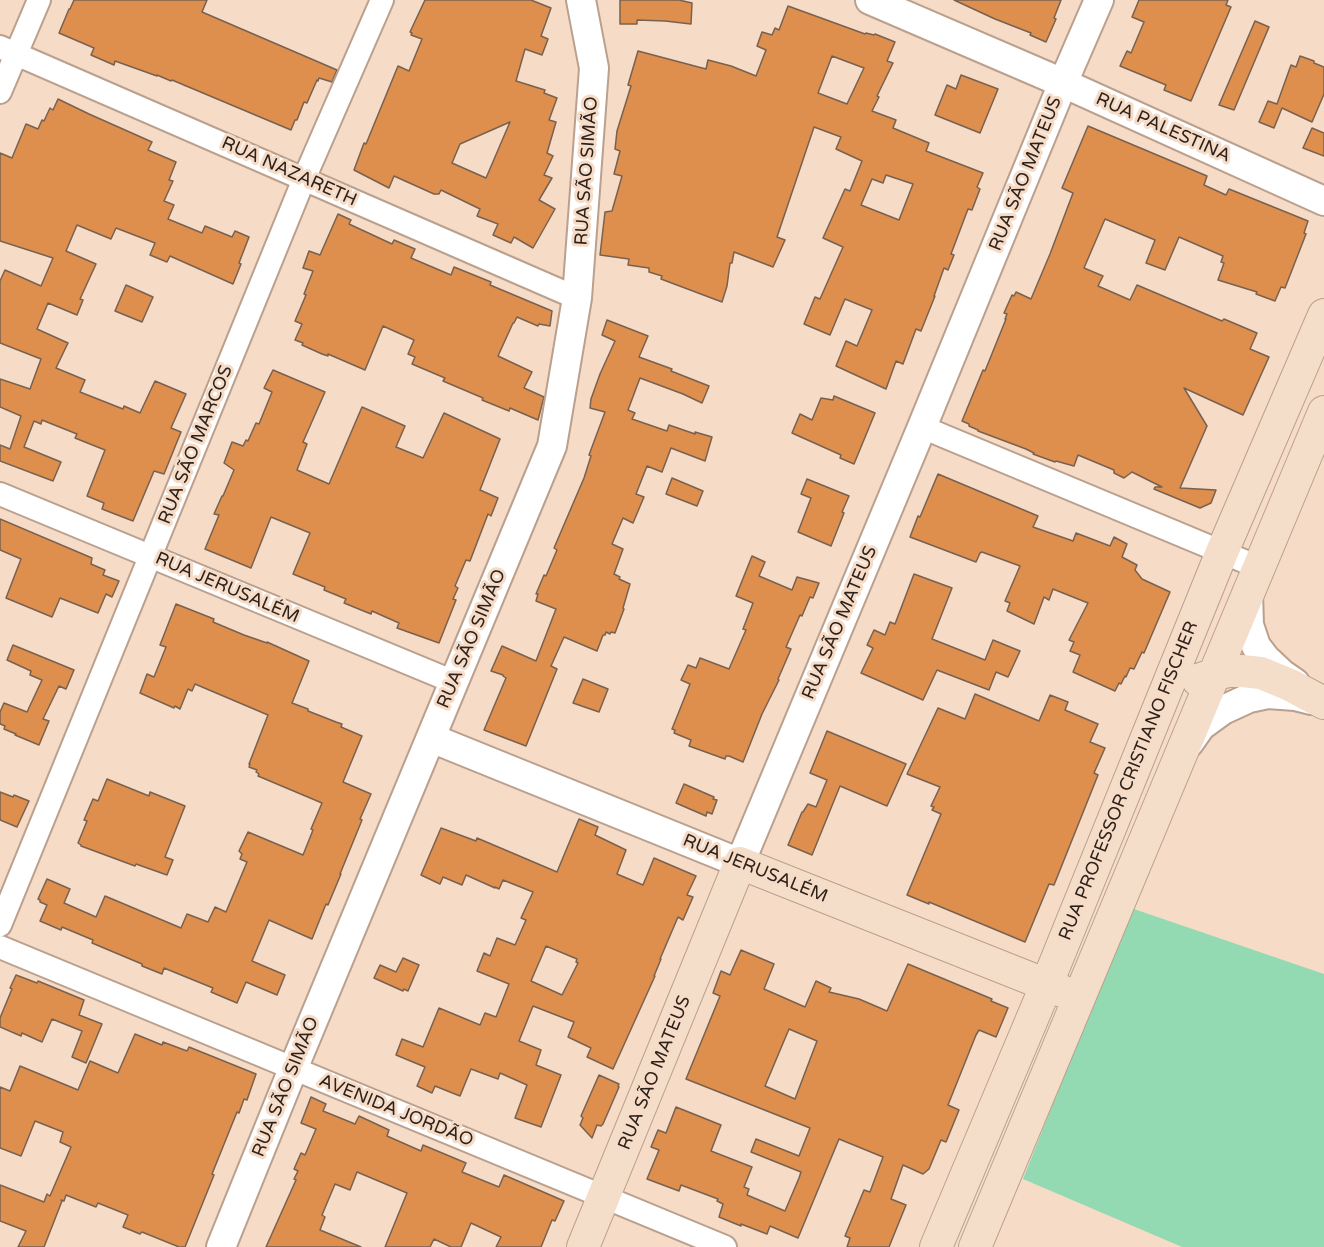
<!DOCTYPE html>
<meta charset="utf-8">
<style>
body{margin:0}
canvas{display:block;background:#f6dbc7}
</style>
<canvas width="1324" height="1247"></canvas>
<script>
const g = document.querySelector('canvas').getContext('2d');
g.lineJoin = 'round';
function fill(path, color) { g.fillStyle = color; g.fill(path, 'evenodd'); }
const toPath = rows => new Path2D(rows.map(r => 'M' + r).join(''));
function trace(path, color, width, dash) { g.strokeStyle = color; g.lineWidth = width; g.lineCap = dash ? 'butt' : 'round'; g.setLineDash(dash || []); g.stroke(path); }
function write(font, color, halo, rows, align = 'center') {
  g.font = font + ' "Varela Round",sans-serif'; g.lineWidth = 6; g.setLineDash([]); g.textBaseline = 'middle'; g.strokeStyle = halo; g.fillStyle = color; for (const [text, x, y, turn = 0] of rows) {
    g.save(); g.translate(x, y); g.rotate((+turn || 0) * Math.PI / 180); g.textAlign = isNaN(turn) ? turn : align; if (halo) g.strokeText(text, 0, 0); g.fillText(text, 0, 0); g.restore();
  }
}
const green = toPath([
 [1131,908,1324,974,1324,1247,1182,1247,1023,1179]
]);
const building = toPath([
 [74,0,207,0,202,12,337,70,332,82,319,78,318,81,317,80,307,103,304,102,297,120,295,120,291,130,172,80,171,81,157,75,157,76,115,61,114,65,91,55,94,48,59,33,69,9,70,9,74,0],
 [425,0,531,0,551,8,541,36,548,39,542,55,525,49,516,81,545,90,544,93,557,98,549,120,556,122,547,153,553,156,544,175,552,178,539,200,555,209,533,248,514,237,511,243,493,235,498,224,477,216,480,209,441,190,439,194,434,194,394,176,389,188,354,170,364,143,366,144,398,66,409,71,422,39,411,35,412,33,410,32,425,0],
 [510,122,486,178,452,163,460,144,510,122],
 [620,0,679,0,692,3,691,24,665,21,637,20,637,24,620,24,620,0],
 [954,0,1061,0,1054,18,1056,19,1046,42,1030,35,1031,33,995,19,954,0],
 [1139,0,1228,0,1226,5,1231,7,1191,101,1164,90,1166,85,1120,66,1127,51,1131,53,1144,22,1132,17,1139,0],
 [788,6,865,34,866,33,874,35,875,34,895,42,887,61,893,63,877,96,879,97,872,111,896,120,893,128,929,143,926,151,983,173,977,187,980,189,972,210,968,209,951,254,954,255,948,270,944,268,934,296,935,296,921,331,916,329,903,364,896,361,886,389,836,366,846,341,857,346,872,310,845,299,830,335,804,324,815,297,820,299,843,247,823,238,845,189,850,191,862,161,836,149,841,137,814,127,777,237,785,240,773,267,734,252,732,263,730,263,727,286,722,302,661,279,662,276,649,272,649,268,628,265,629,259,600,255,605,212,612,211,622,176,614,174,620,151,615,149,617,131,631,86,628,85,638,51,706,69,708,60,731,66,756,76,766,50,757,46,762,32,772,35,775,28,779,30,788,6],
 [832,56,864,68,847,104,818,93,832,56],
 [886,175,913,184,899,220,861,205,872,179,883,183,886,175],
 [1255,21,1269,27,1234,110,1219,105,1255,21],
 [1300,56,1314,61,1314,63,1324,67,1324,94,1312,122,1282,108,1274,128,1259,122,1268,101,1277,104,1291,65,1296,67,1300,56],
 [961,75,998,89,980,133,935,115,947,85,956,89,961,75],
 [58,99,89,114,152,142,148,150,176,162,169,180,173,181,164,201,174,205,168,219,202,233,205,226,232,237,235,231,249,237,239,263,241,264,233,284,170,256,167,262,150,255,155,243,116,228,111,239,77,225,66,251,96,264,80,299,83,300,77,315,48,303,37,329,68,343,56,368,85,380,80,392,123,409,124,406,140,413,155,381,186,394,171,428,181,432,164,474,154,471,133,521,102,509,104,503,87,496,105,450,75,438,77,434,42,420,41,424,34,421,24,447,61,462,53,481,0,461,0,445,10,449,21,416,0,407,0,379,30,389,41,359,0,343,0,281,5,270,41,286,53,258,0,241,0,153,12,158,26,124,38,129,42,120,44,121,50,108,53,110,58,99],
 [1088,126,1207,176,1204,185,1226,195,1229,189,1308,221,1304,233,1306,234,1285,288,1281,287,1275,301,1256,294,1257,292,1218,280,1224,263,1221,262,1223,256,1179,237,1165,270,1146,263,1155,240,1105,219,1084,268,1103,276,1098,286,1130,300,1137,285,1222,321,1224,319,1257,333,1250,349,1269,357,1243,415,1184,388,1207,426,1180,488,1216,490,1211,503,1200,508,1154,489,1155,487,1162,487,1132,472,1124,478,1114,473,1114,470,1078,455,1074,466,1056,461,1055,462,1033,454,1034,453,1026,449,978,431,978,430,969,426,969,424,962,421,983,370,985,371,1006,319,1005,319,1007,314,1004,313,1012,295,1014,296,1016,292,1031,299,1050,254,1073,193,1062,188,1088,126],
 [1312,128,1324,133,1324,156,1303,148,1312,128],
 [338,214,351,220,349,224,392,244,394,240,415,249,411,258,451,275,454,267,491,282,490,285,552,311,550,326,539,324,538,326,517,317,514,323,513,323,498,356,532,372,524,388,544,397,538,420,510,408,509,411,482,400,483,398,443,381,445,378,412,364,415,357,408,354,414,340,383,326,365,370,328,354,328,356,322,354,302,345,303,343,295,340,302,324,295,321,306,295,304,294,313,271,303,268,309,251,320,255,338,214],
 [126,285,153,297,142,322,115,311,126,285],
 [607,320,648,336,639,357,672,369,671,371,709,386,702,403,683,394,640,378,628,410,635,413,632,419,667,431,669,425,695,434,695,432,712,437,705,461,671,448,662,472,647,466,636,494,644,497,633,523,623,518,612,544,623,549,614,574,620,577,619,579,630,584,623,608,624,609,615,633,611,632,610,634,606,632,605,635,603,635,597,651,564,637,551,666,557,669,526,746,484,730,506,678,503,676,503,675,491,671,502,646,536,661,556,609,536,601,538,594,536,594,544,575,546,576,557,550,554,548,584,478,591,456,589,455,605,412,590,408,591,399,600,374,615,341,602,335,607,320],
 [273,370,325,392,303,442,307,444,297,470,329,484,362,407,405,426,396,447,423,458,444,413,500,439,480,490,498,498,491,516,488,514,470,561,466,560,455,586,458,588,453,599,456,600,439,643,397,628,399,623,372,611,371,614,344,603,346,599,324,590,325,587,293,574,310,533,271,517,251,568,205,549,219,515,214,514,222,496,223,496,234,470,224,463,232,442,243,446,246,440,248,441,256,423,259,424,272,392,264,388,273,370],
 [834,396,875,413,854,464,840,458,841,455,792,433,800,414,812,420,821,398,833,400,834,396],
 [938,474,1038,516,1033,527,1073,541,1076,533,1110,546,1114,537,1127,544,1122,557,1137,565,1135,570,1142,579,1170,592,1144,653,1142,652,1134,669,1130,668,1126,677,1125,676,1121,684,1119,683,1115,691,1073,672,1080,655,1070,651,1074,642,1069,640,1088,603,1053,589,1049,600,1044,597,1034,624,1032,623,1007,611,1010,603,1005,601,1020,566,982,552,980,553,976,562,910,537,918,516,920,517,938,474],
 [672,478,703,491,697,506,666,494,672,478],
 [807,479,849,496,842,512,844,513,831,546,798,532,811,498,801,494,807,479],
 [0,519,92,558,91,564,105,570,103,575,119,581,112,597,106,594,98,613,60,598,52,617,6,598,21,559,0,550,0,519],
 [752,556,765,562,759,576,792,590,797,577,819,583,813,598,810,597,802,616,800,615,786,647,791,649,778,679,779,680,762,714,743,762,729,756,726,756,725,759,689,746,691,740,674,733,675,730,672,729,690,684,681,680,688,665,696,668,700,658,729,669,746,630,743,629,753,603,736,596,752,556],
 [914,574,952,588,932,639,985,660,993,640,1020,651,1008,677,996,672,989,690,937,670,923,700,861,673,873,648,867,645,874,630,885,635,890,622,895,624,914,574],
 [176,604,214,619,213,622,244,635,267,643,267,642,309,661,292,703,308,709,308,711,336,722,342,724,341,727,362,736,343,782,371,794,360,819,362,820,340,874,341,874,328,905,326,904,312,939,269,920,252,961,285,975,277,995,246,982,237,1003,211,992,213,988,164,968,162,974,142,966,142,964,92,943,93,940,62,927,61,930,40,921,47,905,40,902,40,900,38,899,47,879,70,889,64,903,96,917,105,896,181,928,187,914,208,922,215,907,226,912,247,862,240,859,242,854,239,851,248,832,303,855,313,830,311,829,322,803,258,776,259,774,256,772,257,770,249,767,250,764,249,764,268,715,195,684,192,691,188,689,180,709,175,706,174,708,140,693,147,674,154,677,166,647,160,645,176,604],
 [13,645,74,670,66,689,59,686,43,719,49,721,39,745,15,735,16,734,4,729,5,726,0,724,0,712,4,703,27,712,42,680,30,675,31,671,7,660,13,645],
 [583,679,608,689,599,712,573,703,583,679],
 [975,694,1039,721,1050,695,1068,702,1065,710,1098,724,1090,742,1105,748,1094,773,1098,775,1054,885,1049,884,1025,942,929,902,929,904,907,895,941,814,932,810,934,807,931,806,940,787,907,774,938,708,965,719,975,694],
 [827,731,906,764,887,806,840,786,812,855,788,845,802,812,803,812,808,804,816,807,827,780,810,773,827,731],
 [107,779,149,796,150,792,185,806,165,857,173,860,167,875,136,864,135,866,81,846,81,845,78,843,87,821,84,820,93,799,98,801,107,779],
 [684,784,714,797,713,799,717,800,712,814,707,812,706,816,676,803,684,784],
 [0,792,13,797,14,795,29,801,17,827,0,820,0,792],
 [579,819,598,827,595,835,626,850,617,874,643,885,654,858,696,876,687,895,693,897,683,920,678,917,660,959,661,959,654,976,655,976,613,1069,587,1057,591,1048,568,1037,574,1022,533,1006,519,1041,541,1050,536,1065,561,1075,541,1127,515,1118,527,1085,500,1073,498,1079,471,1069,460,1096,435,1086,432,1093,417,1086,425,1067,396,1055,402,1039,423,1047,439,1008,480,1025,485,1013,496,1017,509,984,477,971,484,953,490,956,497,938,515,945,526,920,521,918,533,892,503,880,499,889,495,887,495,888,466,875,462,885,443,877,440,884,421,875,441,828,476,841,477,838,557,872,579,819],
 [546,946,577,959,576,962,578,963,562,995,531,981,546,946],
 [741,950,774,964,764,989,805,1007,816,981,831,988,829,992,859,999,887,1011,908,964,992,999,991,1001,1008,1008,996,1037,979,1030,976,1035,948,1105,959,1110,946,1142,941,1140,929,1169,923,1174,903,1165,891,1199,906,1205,889,1247,847,1247,850,1238,845,1236,864,1190,870,1192,883,1157,839,1139,798,1238,770,1226,767,1234,741,1224,741,1226,719,1217,723,1204,717,1201,718,1199,681,1185,679,1191,647,1179,659,1150,651,1147,658,1130,666,1133,676,1107,721,1125,711,1151,752,1167,744,1187,749,1189,747,1195,785,1211,799,1178,801,1172,751,1152,756,1139,799,1156,810,1128,686,1079,720,996,713,993,721,971,730,975,741,950],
 [789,1029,817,1041,795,1099,765,1086,789,1029],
 [403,958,419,965,408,991,404,989,403,991,374,978,380,965,396,972,403,958],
 [16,975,37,983,38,981,84,1000,79,1015,102,1024,86,1063,72,1057,82,1031,52,1019,42,1042,22,1033,21,1036,0,1027,0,1018,12,989,10,988,16,975],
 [135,1034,162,1045,163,1042,187,1051,189,1047,256,1074,247,1100,244,1099,239,1113,237,1112,212,1174,214,1175,185,1247,179,1247,142,1232,140,1234,123,1227,128,1215,98,1203,96,1207,66,1195,64,1201,61,1200,62,1201,44,1247,18,1247,26,1231,0,1221,0,1185,44,1202,47,1194,50,1196,71,1147,60,1142,63,1132,35,1121,21,1156,0,1148,0,1087,10,1091,20,1066,78,1090,90,1061,118,1073,135,1034],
 [599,1075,619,1084,618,1086,619,1087,603,1124,601,1126,597,1125,592,1138,580,1125,583,1118,581,1116,599,1075],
 [311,1097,326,1104,323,1111,355,1124,359,1116,389,1130,387,1136,421,1151,423,1145,466,1163,462,1172,499,1187,504,1175,564,1201,555,1221,552,1220,541,1247,496,1247,501,1237,471,1223,461,1247,451,1247,434,1239,430,1247,385,1247,407,1193,357,1172,350,1190,335,1184,322,1215,325,1217,320,1230,361,1247,266,1247,296,1180,294,1179,298,1171,294,1169,301,1153,305,1155,316,1129,301,1123,311,1097]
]);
const minor = toPath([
 [0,47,577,298],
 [0,92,39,0],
 [922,427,1258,567],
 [0,494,454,682],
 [0,925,304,179,382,0],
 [0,947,725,1247]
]);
const tertiary = toPath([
 [870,0,1063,83,1324,201],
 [1248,592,1249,625,1256,646,1266,659,1282,674,1295,683],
 [431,738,740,863,922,427,1063,83,1099,0],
 [1189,743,1201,726,1223,710,1249,698,1268,694,1295,696,1311,700],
 [221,1247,293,1069,552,446,577,298,594,68,581,0]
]);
const secondary = toPath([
 [1198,680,1216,674,1229,671,1242,671,1261,673,1290,685,1324,703],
 [583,1247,740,863,1067,993],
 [936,1247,1046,986,1222,552,1324,315],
 [975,1247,1324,412]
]);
const streetNames = [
 ["RUA PALESTINA",1163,128,24],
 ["RUA SÃO SIMÃO",587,171,-86],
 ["RUA NAZARETH",289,172,24],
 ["RUA SÃO MATEUS",1026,174,-68],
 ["RUA SÃO MARCOS",196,445,-68],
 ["RUA JERUSALÉM",227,588,23],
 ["RUA SÃO MATEUS",840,623,-67],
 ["RUA SÃO SIMÃO",472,639,-67],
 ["RUA PROFESSOR CRISTIANO FISCHER",1129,781,-68],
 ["RUA JERUSALÉM",755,869,22],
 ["RUA SÃO MATEUS",655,1073,-68],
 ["RUA SÃO SIMÃO",286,1087,-68],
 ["AVENIDA JORDÃO",396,1111,22]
];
fill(green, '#93dab2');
fill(building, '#de8f4e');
trace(building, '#78614f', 1.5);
trace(minor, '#baa08d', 26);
trace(tertiary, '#baa08d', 32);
trace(secondary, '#baa08d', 34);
trace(minor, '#fff', 22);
trace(tertiary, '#fff', 28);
trace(secondary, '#f4deca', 32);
write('18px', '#2c221b', '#f6dbc7', streetNames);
</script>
